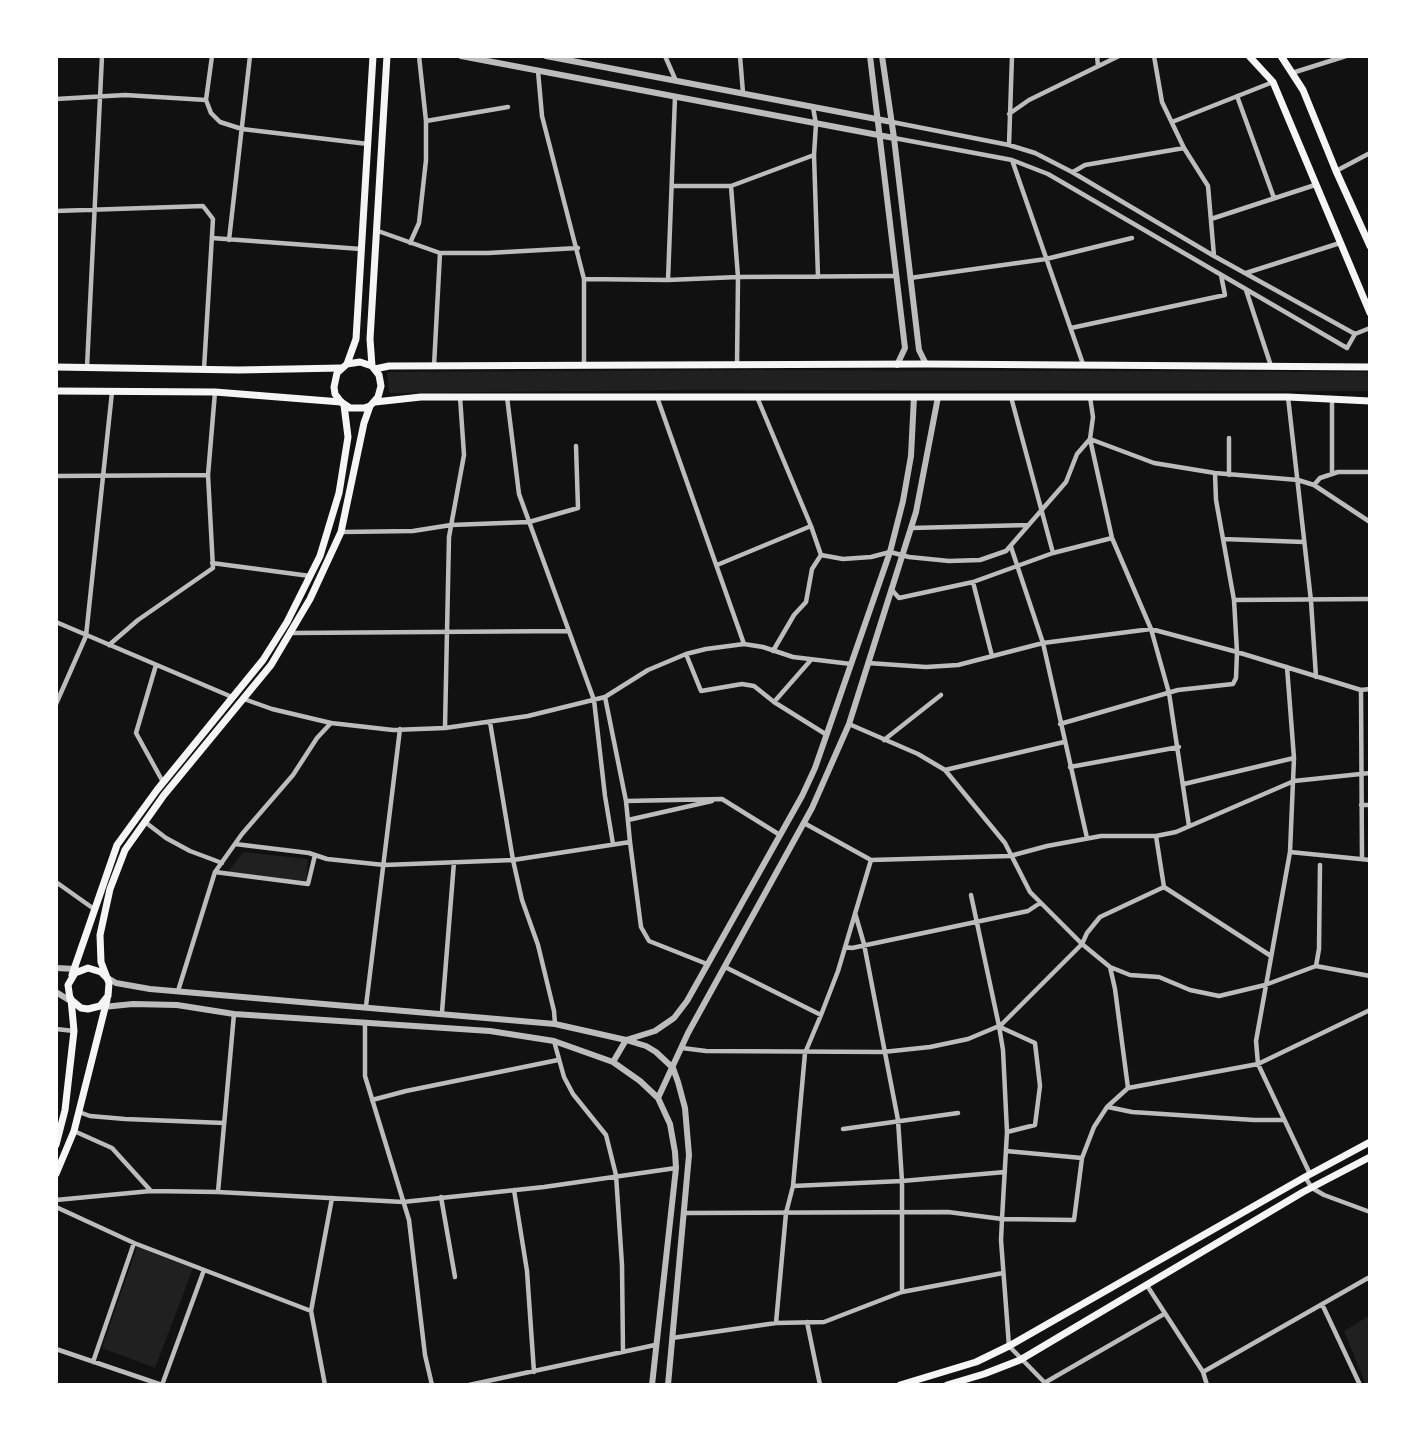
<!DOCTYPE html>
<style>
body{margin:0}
#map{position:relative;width:1426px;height:1441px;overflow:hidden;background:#111;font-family:"Noto Sans",sans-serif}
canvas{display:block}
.frame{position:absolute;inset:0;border:58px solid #fff;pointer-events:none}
</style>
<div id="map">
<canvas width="1426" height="1441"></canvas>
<div class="frame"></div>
</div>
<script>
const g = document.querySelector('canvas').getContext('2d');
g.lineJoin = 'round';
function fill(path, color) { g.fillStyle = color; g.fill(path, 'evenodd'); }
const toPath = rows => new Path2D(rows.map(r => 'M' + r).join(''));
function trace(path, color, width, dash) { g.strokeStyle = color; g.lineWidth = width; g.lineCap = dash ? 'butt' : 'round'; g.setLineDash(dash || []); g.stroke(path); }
const green = toPath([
 [776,370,1370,372,1370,391,686,390,389,393,387,372],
 [243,852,308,859,306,882,228,872],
 [137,1247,193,1268,155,1368,102,1348],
 [1370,1315,1370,1385,1366,1385,1344,1331]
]);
const minor = toPath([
 [212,56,206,100,211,113,220,122,242,129,368,144],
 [665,56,676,81],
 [740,56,743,93],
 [1097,56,1098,66],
 [1154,56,1162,102,1184,148,1208,186,1214,256],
 [538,71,542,116,584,279,584,365],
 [1292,73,1346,56],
 [1237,96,1274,198],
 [56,99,125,95,206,100],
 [813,107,816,124,814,155,818,277],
 [1009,114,1029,100,1119,56],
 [426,121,508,107],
 [892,122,1009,145,1035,153,1072,172,1214,256,1355,334],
 [1172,122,1273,82],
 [894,138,1012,160,1048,174,1347,348,1355,334,1370,328],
 [1009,145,1012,56],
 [1012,160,1083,364],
 [1336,171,1370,153],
 [1073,172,1085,165,1184,148],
 [673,186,731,186,814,155],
 [731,186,738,277,737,365],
 [56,211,203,206,213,219,204,369],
 [1211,219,1315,185],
 [378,231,440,253,488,253,578,248],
 [212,238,361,249],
 [229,240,250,56],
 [410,243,419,223,426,160,426,121,419,56],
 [1246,273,1340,243],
 [910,278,1046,259,1132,238],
 [584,279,668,280,738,277,896,276],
 [668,280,675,97],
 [1246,290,1271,366],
 [1071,328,1225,295,1221,275],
 [434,366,440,253],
 [87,367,102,56],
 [507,397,519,494,594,700,605,796,613,844],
 [657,397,744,644],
 [757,397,811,526,821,555,843,559,871,557,890,552,909,557,949,561,980,560,1006,551,1066,482,1077,454,1090,439,1093,417,1090,397],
 [1011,397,1053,553,1112,538],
 [1288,397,1311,601,1316,677],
 [1332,399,1332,474],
 [1229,438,1229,475],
 [56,476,208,475],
 [1314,485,1320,478,1338,472,1370,472],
 [911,528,1028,525],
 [342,532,413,531,451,525,529,522,578,508,576,446],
 [1223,539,1304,542],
 [1011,547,1043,643,1087,838],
 [212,563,310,576],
 [717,565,811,526],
 [973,582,992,656],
 [891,589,899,598,973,582,1053,553],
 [1234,600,1370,599],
 [56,622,232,697],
 [291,633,569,631],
 [109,645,138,620,213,568,208,475,215,392],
 [773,651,794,615,806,602,812,569,821,555],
 [686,654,701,691,742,684,754,686,774,702,827,735],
 [868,663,926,667,958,665,1043,643,1151,629,1237,652,1361,690],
 [156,665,136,733,163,782],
 [1287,667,1294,758,1290,852,1256,1041,1258,1064,1310,1174],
 [605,697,626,801,630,842],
 [244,699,272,709,331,723,393,730,445,728,528,716,605,697,648,670,686,654,706,649,744,644,763,647,793,657,851,664],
 [774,702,810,661],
 [56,704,86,636,112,392],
 [490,722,513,860,522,900,538,945,554,1011,555,1024],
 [849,724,918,754,945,770,1005,843,1030,892,1082,944,1110,967,1130,975,1159,977,1190,990,1219,996,1265,985,1316,966,1370,976],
 [1060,724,1178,690,1233,684,1236,678,1237,652,1234,600,1216,500,1215,473],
 [445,727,449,537,464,455,460,397],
 [884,740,941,695],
 [1070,767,1179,747],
 [945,770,1064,742],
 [1184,784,1294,758],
 [626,801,722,799,780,835],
 [1361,805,1370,805],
 [628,820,712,801],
 [145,822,166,838,190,851,222,863],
 [804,823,871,860,1010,856,1047,846,1101,836,1156,836,1176,832,1294,781,1370,773],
 [1189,826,1169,693,1151,629,1112,538,1090,439,1154,463,1215,473,1298,480,1314,485,1370,522],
 [235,844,309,853,327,859,384,865,513,860,630,842,641,927,649,941,707,964],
 [1290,852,1370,860],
 [1362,859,1361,690,1370,689],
 [215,872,308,884,315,855],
 [56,882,94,909],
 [1164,887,1271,956],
 [855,913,864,944,898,1120,902,1181,902,1292],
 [845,947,852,948,1028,911,1040,903],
 [1316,966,1319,949,1320,865],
 [725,967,821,1015,805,1053,793,1186,786,1213,776,1323],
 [1110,967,1115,989,1128,1088],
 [178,991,215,872,242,834,293,775,317,738,331,723],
 [366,1006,400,729],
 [442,1012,454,862],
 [821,1015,838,971,871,860],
 [365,1022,365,1076,409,1220,425,1355,432,1385],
 [999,1026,1003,1050,1007,1132,1002,1219,1074,1220,1082,1158,1094,1127,1107,1107,1128,1088,1258,1064,1370,1010],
 [1000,1026,1082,944,1087,933,1100,917,1164,887,1156,836],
 [1000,1027,1035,1043,1040,1086,1035,1125,1007,1132],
 [56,1029,74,1031],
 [554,1041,564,1077,573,1094,606,1135,616,1175,622,1265,623,1352],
 [682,1048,706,1051,883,1052,930,1047,968,1039,999,1026,971,895],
 [372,1100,406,1091,558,1060],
 [1108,1107,1132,1112,1254,1120,1284,1120],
 [79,1112,90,1116,125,1119,224,1123],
 [843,1129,958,1113],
 [74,1131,112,1148,151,1191],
 [1006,1151,1082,1158],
 [1305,1177,1312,1188,1324,1195,1370,1212],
 [793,1186,902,1181,1005,1172],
 [514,1190,527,1271,534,1372],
 [218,1192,234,1014],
 [441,1197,455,1277],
 [56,1200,151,1191,218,1192,403,1202,544,1187,676,1168],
 [56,1207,134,1243,311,1311],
 [685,1213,948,1212,1002,1219,1001,1240,1009,1346,1047,1385],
 [1146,1284,1203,1372,1207,1385],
 [1322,1304,1360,1385],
 [807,1322,820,1385],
 [672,1338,776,1323,824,1322,902,1292,1003,1273],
 [56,1349,162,1385],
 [93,1362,134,1243],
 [1203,1372,1368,1278,1370,1280],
 [1046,1382,1164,1314],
 [162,1385,204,1270],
 [325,1385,311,1311,332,1198],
 [469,1385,655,1345]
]);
const tertiary = toPath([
 [461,56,894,138],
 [546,56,892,122],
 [870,56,905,348,897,365],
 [882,56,894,138,919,350,926,364],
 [56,968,76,969],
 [106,977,116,983,150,989,555,1024,626,1040,646,1046,656,1052,673,1068,678,1082,685,1108,689,1155,668,1385],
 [56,992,72,1002],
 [103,1007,133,1004,177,1005,234,1014,490,1031,554,1041,613,1062,640,1081,658,1098,670,1124,675,1152,676,1168,652,1385],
 [613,1062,626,1040,655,1031,674,1018,687,1001,802,796,815,768,890,552,903,501,911,456,914,397],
 [658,1098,688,1033,812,808,849,724,916,512,938,397]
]);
const secondary = toPath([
 [56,367,239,370,341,368],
 [375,369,389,366,926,364,1370,367],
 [56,391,215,392,341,402],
 [375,402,421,397,1288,397,1370,401],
 [900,1385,976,1362,1009,1346,1305,1177,1370,1142],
 [947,1385,984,1374,1020,1360,1303,1192,1370,1157]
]);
const primary = toPath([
 [1249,56,1273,82,1370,313],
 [1281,56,1303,90,1336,171,1370,246],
 [347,364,356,339,373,56],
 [372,366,370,339,387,56],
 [72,975,117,845,157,790,263,660,287,622,320,556,339,493,348,437,344,405],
 [106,977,101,972,88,968,75,973,68,985,70,999,81,1008,88,1009,100,1006,108,996,109,983,101,962,100,935,110,889,125,850,164,795,271,665,310,599,341,532,364,423,370,406,378,397,381,386,379,375,372,366,360,362,347,364,337,373,334,387,335,394,341,402,350,408,364,408,370,406],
 [56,1145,65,1110,74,1031,71,999],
 [56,1174,74,1131,107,1000]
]);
fill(green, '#202020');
trace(minor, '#bcbcbc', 4.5);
trace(tertiary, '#bcbcbc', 6);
trace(secondary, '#f5f5f5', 7);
trace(primary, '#f5f5f5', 7);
</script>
